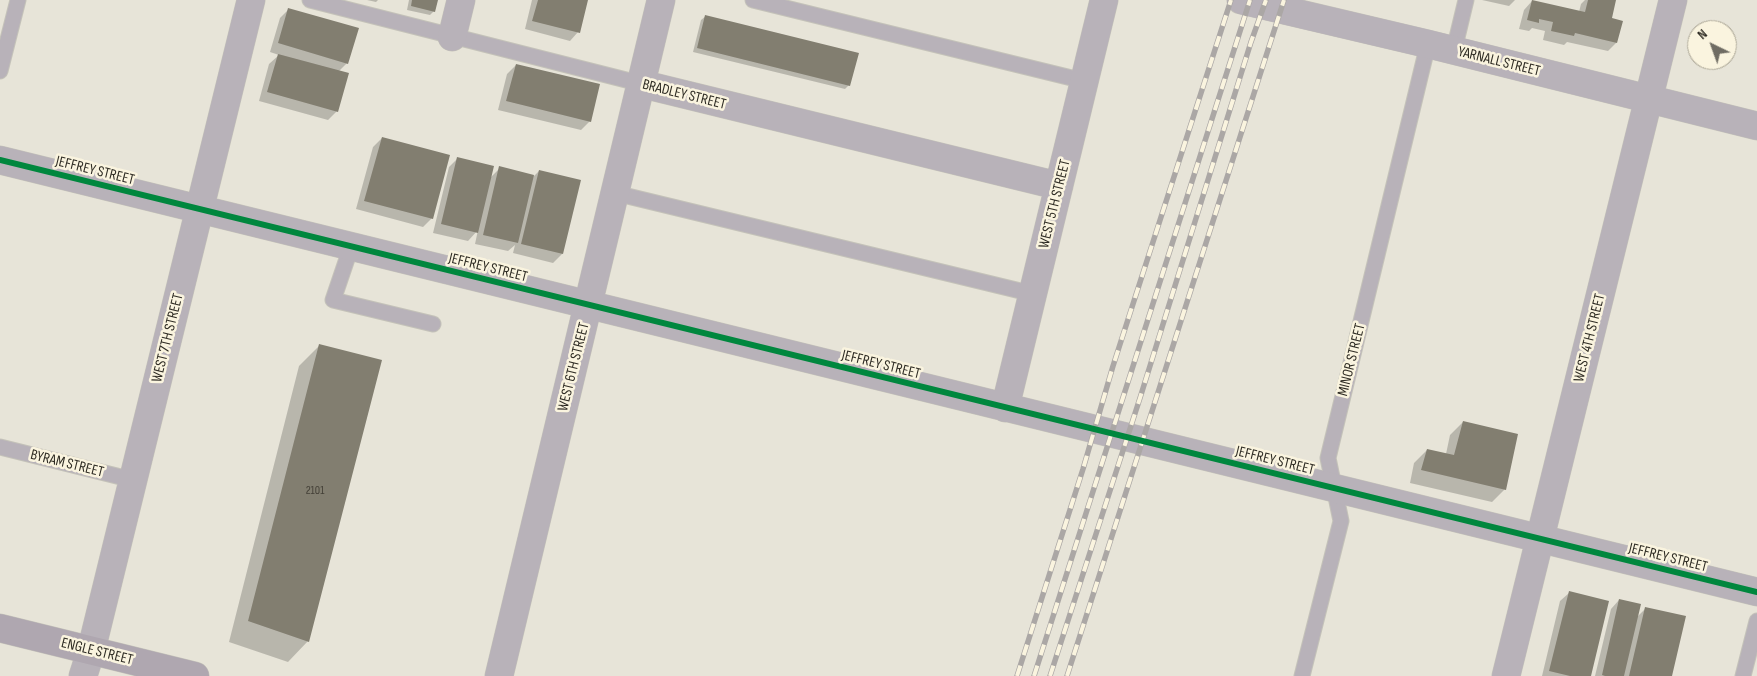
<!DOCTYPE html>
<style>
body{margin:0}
#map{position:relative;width:1757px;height:676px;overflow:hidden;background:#e7e4d8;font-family:"Sofia Sans Condensed",sans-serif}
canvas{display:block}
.north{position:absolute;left:1687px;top:20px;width:50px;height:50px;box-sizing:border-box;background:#faf4df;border:1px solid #a9a494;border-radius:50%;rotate:318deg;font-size:14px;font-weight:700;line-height:20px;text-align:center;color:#2f2c24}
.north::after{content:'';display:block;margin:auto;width:18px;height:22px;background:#6f6c63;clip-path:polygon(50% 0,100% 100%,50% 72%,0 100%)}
</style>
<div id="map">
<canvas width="1757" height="676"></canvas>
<div class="north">N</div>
</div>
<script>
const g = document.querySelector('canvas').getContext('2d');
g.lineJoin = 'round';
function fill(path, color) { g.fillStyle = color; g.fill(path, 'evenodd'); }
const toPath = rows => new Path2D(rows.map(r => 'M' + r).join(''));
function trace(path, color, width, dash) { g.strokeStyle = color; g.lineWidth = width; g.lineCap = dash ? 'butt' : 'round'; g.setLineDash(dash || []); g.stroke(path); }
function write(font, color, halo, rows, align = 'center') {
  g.font = font + ' "Sofia Sans Condensed",sans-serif'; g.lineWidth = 5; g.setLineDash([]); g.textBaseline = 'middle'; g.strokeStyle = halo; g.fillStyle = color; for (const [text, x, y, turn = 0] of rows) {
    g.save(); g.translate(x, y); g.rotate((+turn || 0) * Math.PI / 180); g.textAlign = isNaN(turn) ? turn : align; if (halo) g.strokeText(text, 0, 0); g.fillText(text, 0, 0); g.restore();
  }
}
const shadow = toPath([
 [367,0,378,0,376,2],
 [409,0,437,0,434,11,430,15,407,10],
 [532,0,587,0,578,32,570,41,525,29],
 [1482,0,1515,0,1509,6],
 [1585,0,1614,0,1610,19,1616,43,1608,51,1567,42,1564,45,1543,40,1545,31,1532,28,1529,31,1519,29,1524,10,1532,1,1579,12,1581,4],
 [288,10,347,63,338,72,337,111,328,120,259,101,269,64,279,55,270,52,280,18],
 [706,16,849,85,845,89,693,52,701,20],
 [516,65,590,121,581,130,498,110,507,74],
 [382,138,432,218,423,227,356,209,373,147],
 [458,158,490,178,500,168,534,176,539,171,580,181,562,254,553,263,513,253,515,245,508,251,475,244,478,230,468,241,433,233,449,167],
 [320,345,308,641,288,662,229,642,299,366],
 [1463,422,1505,489,1492,502,1410,483,1414,463,1427,450,1446,454,1450,435],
 [1569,593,1589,676,1542,676,1560,601],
 [1619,600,1636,618,1646,608,1670,676,1595,676,1611,609]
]);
const building = toPath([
 [412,0,438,0,435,12,411,6],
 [538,0,588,0,580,33,532,21],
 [1532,0,1585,12,1588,0,1616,0,1612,18,1623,21,1617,43,1575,33,1574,36,1551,31,1553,22,1539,19,1539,23,1527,20],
 [288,8,359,28,348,64,278,43],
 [705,15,859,53,850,86,697,48],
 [278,54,349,73,338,112,267,92],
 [516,64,600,84,591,122,506,101],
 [382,137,450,155,433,219,364,201],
 [457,157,494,166,478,233,441,224],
 [499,166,534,175,518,243,483,235],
 [539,170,581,180,563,254,521,244],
 [319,344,382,360,309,642,248,621],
 [1463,421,1518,434,1506,490,1421,470,1427,449,1454,455],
 [1569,591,1609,601,1591,676,1570,676,1549,671],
 [1619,599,1641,604,1624,676,1605,676,1602,675],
 [1645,607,1686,616,1672,676,1629,676]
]);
const lane = toPath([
 [310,0,642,84],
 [753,0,1084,81],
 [1454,50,1466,0],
 [0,71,18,0],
 [615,193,1033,294],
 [351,247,333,300,433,324],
 [0,447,133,480],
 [1302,676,1341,521,1328,458,1428,44],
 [1743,676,1757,621]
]);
const street = toPath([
 [1241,0,1428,44,1757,126],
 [452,37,461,0],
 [642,84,1059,186],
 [0,160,1757,592],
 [1005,408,1104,0],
 [83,676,91,651,251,0],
 [499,676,661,0],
 [1506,676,1673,0]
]);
const secondary = toPath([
 [0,628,195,676]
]);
const rail = toPath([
 [1017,676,1083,469,1113,366,1231,0],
 [1034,676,1250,0],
 [1050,676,1140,398,1251,42,1266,0],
 [1067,676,1284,0]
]);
const cycleway = toPath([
 [0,160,1757,592]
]);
const numberNames = [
 ["2101",315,491]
];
const streetNames = [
 ["YARNALL STREET",1499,62,14],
 ["BRADLEY STREET",684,95,14],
 ["JEFFREY STREET",95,171,14],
 ["WEST 5TH STREET",1055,204,-76],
 ["JEFFREY STREET",488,268,14],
 ["WEST 7TH STREET",168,338,-76],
 ["WEST 4TH STREET",1590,338,-76],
 ["MINOR STREET",1352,360,-76],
 ["JEFFREY STREET",881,365,14],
 ["WEST 6TH STREET",574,367,-76],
 ["JEFFREY STREET",1275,461,14],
 ["BYRAM STREET",67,464,14],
 ["JEFFREY STREET",1668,558,14],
 ["ENGLE STREET",97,652,14]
];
fill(shadow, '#0003');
fill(building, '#827e70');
trace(lane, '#c4c2b9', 17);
trace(street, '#c4c2b9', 29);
trace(secondary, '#c4c2b9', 29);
trace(lane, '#b8b2b9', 15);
trace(street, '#b8b2b9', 28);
trace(secondary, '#afa7b0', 28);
trace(rail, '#aba7a5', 5.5);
trace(rail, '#faf4df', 4, [11]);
trace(cycleway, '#00873e', 6);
write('12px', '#444037', null, numberNames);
write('15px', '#2f2c24', '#faf4df', streetNames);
</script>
